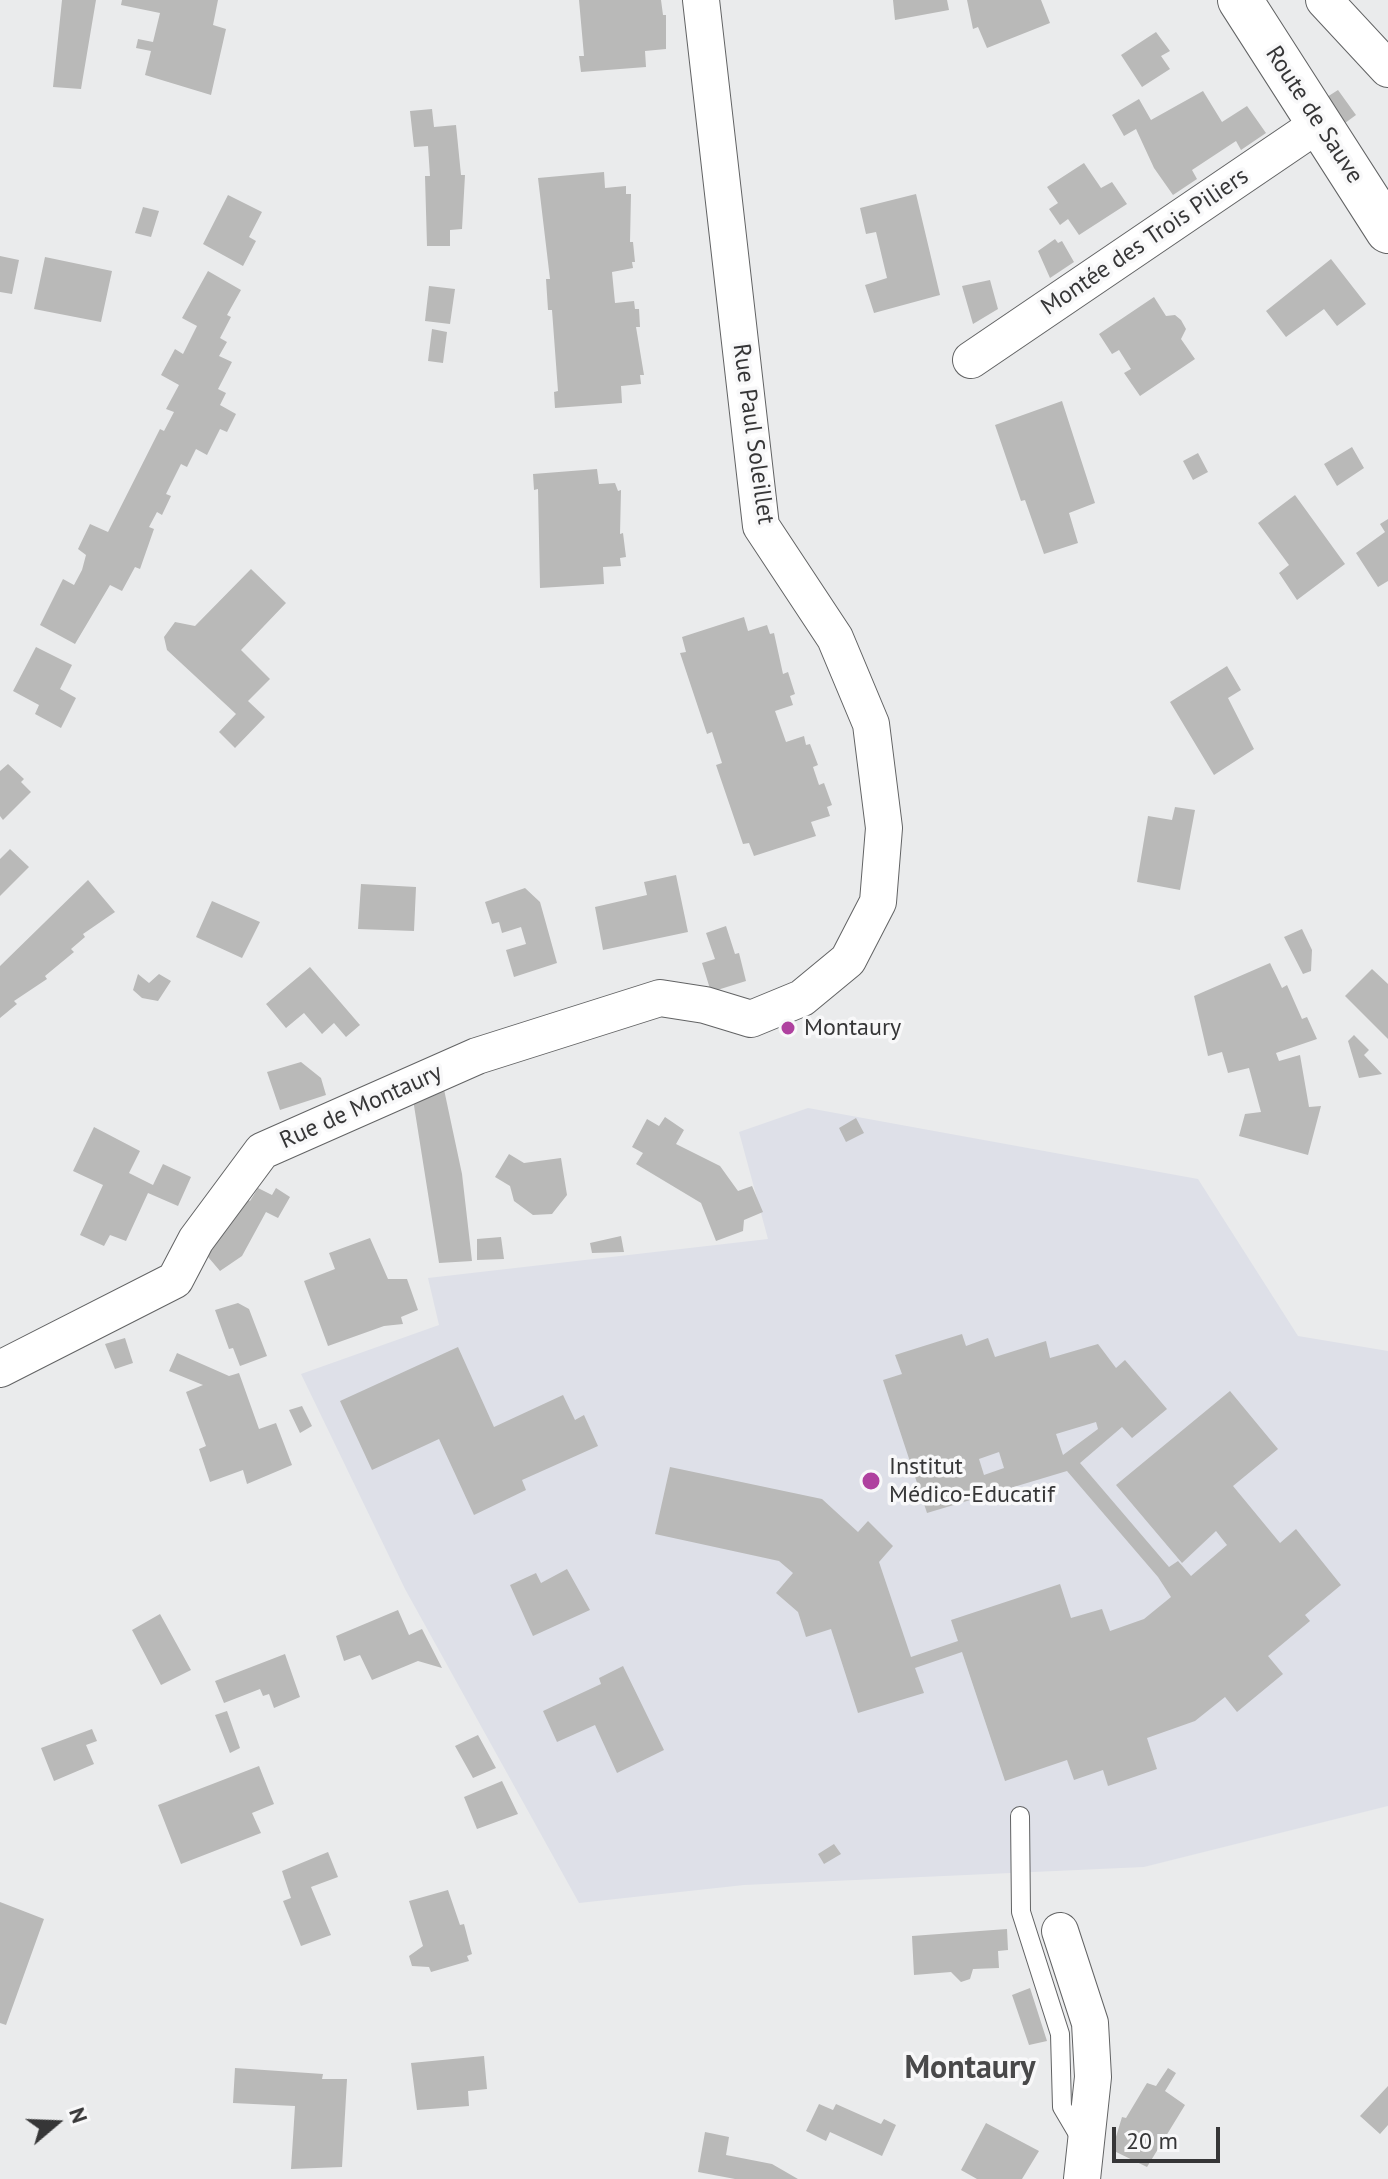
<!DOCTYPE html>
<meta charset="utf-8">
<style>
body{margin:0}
#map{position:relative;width:1388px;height:2179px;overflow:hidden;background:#eaebec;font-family:"PT Sans",sans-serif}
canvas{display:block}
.north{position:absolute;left:16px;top:2083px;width:80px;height:80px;-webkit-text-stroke:6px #f8f8f9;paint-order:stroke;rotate:71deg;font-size:22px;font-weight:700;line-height:32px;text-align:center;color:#363637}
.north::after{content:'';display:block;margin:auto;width:28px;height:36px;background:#363637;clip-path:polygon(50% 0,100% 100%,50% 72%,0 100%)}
.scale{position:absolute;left:1112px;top:2127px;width:108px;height:36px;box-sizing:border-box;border:4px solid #363637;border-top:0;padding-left:10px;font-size:24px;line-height:28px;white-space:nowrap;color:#363637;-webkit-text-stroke:6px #f8f8f9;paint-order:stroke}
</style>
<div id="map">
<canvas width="1388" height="2179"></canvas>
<div class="north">N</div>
<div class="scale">20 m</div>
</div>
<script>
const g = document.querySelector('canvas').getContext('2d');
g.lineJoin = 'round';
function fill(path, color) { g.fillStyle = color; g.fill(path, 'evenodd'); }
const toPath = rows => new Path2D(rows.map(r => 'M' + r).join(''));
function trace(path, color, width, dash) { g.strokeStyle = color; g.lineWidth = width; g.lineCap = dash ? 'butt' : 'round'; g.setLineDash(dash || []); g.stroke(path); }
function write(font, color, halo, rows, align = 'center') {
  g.font = font + ' "PT Sans",sans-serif'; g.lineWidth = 7; g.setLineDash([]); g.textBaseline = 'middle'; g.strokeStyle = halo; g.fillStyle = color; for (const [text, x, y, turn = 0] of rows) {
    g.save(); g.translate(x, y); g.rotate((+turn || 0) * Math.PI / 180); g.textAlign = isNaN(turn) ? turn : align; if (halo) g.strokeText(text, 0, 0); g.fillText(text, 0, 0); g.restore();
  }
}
const built = toPath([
 [808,1108,1198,1179,1298,1336,1388,1351,1388,1806,1144,1867,744,1885,579,1903,405,1589,301,1374,439,1325,428,1278,768,1239,739,1132]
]);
const building = toPath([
 [62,0,96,0,81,89,53,87],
 [122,0,218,0,213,25,226,29,211,95,145,75,151,51,136,48,138,39,153,42,160,13,121,5],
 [579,0,661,0,663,15,666,15,666,49,645,51,646,67,581,72,579,56,584,56],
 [893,0,947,0,949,10,895,20],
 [967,0,1041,0,1050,23,987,48,978,27,973,29],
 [1156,32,1170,51,1161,56,1170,69,1142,87,1121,55],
 [1338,90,1356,115,1345,123,1327,97],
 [1203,91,1222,122,1247,106,1266,133,1241,150,1236,141,1192,170,1197,179,1173,195,1154,168,1136,129,1124,136,1112,115,1139,99,1151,120],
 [432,109,434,127,456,125,461,175,465,175,462,229,450,230,450,246,427,246,425,176,430,176,428,146,414,147,410,111],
 [1084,163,1101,188,1112,182,1127,204,1079,235,1068,219,1060,225,1049,209,1058,203,1047,187],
 [604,172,605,188,626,186,626,194,631,194,630,242,633,242,635,262,632,262,633,268,612,272,615,303,634,301,635,309,639,309,640,327,636,327,644,375,640,375,641,384,621,386,622,403,555,408,554,392,558,391,552,310,548,310,546,279,550,279,538,178],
 [916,194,940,295,874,313,865,285,887,278,876,232,866,234,860,208],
 [228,195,262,212,249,237,256,241,243,266,203,244],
 [143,207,159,211,151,237,135,233],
 [1055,239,1058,243,1062,241,1074,262,1050,278,1038,251],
 [0,256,19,260,12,294,0,292],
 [45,257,112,271,101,322,34,309],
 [1331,259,1366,304,1337,326,1324,309,1286,337,1266,311],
 [208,271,241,290,227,315,231,317,220,338,227,342,219,356,232,362,218,389,226,393,220,405,236,414,227,432,220,429,207,455,196,449,187,467,181,464,166,494,171,496,162,515,157,512,149,527,154,529,140,569,135,567,122,591,110,585,75,644,40,625,63,579,74,585,82,570,86,555,78,549,90,524,108,532,160,429,164,431,174,412,166,409,179,385,161,375,175,349,183,354,197,326,182,318],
 [990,280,998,309,973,324,962,286],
 [429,286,455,289,450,324,425,321],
 [1154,297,1166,316,1175,315,1181,320,1186,329,1181,339,1195,359,1140,396,1124,373,1131,369,1119,350,1112,354,1099,334],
 [432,329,447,332,443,363,428,361],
 [1062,401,1095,503,1069,513,1078,543,1044,554,1025,500,1021,501,995,425],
 [1352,447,1364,468,1337,486,1324,464],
 [1198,453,1208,472,1193,480,1183,461],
 [597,469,599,484,615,483,618,491,621,490,620,534,623,533,626,557,620,558,621,566,603,567,604,584,540,588,538,489,534,490,533,474],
 [1295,495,1345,564,1297,600,1279,573,1289,565,1258,523],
 [1388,519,1388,581,1378,587,1356,553,1385,532,1380,524],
 [251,569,286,603,241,650,270,679,248,701,265,717,235,748,219,732,236,714,167,650,164,637,175,622,195,626],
 [744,617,748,631,767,625,770,634,774,633,783,674,788,672,795,694,790,696,793,705,775,711,786,742,804,736,806,745,810,744,818,765,813,767,819,785,824,783,832,805,827,807,830,816,811,822,816,836,754,856,749,843,743,844,716,765,722,763,712,732,707,734,680,653,686,652,682,637],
 [36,647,72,665,60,689,76,698,61,728,35,714,39,705,13,691],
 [1227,666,1241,690,1228,698,1254,749,1214,775,1170,702],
 [8,764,24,779,21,782,31,792,3,820,0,816,0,771],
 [1175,807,1195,810,1180,890,1137,882,1148,816,1172,820],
 [10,849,29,867,0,896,0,859],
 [676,875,688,932,603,950,595,907,647,895,644,882],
 [88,880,115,912,83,934,85,937,71,949,74,952,45,976,47,979,14,1001,17,1004,0,1018,0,966],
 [361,884,416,887,414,931,358,929],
 [525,888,540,902,557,963,514,977,506,950,526,944,521,927,502,933,499,922,492,924,485,902],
 [212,901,260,922,242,958,196,937],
 [726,926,735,954,739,953,746,981,711,992,702,963,715,959,706,933],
 [1302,929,1312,950,1311,971,1303,974,1284,937],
 [1270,963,1282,988,1287,985,1302,1019,1307,1017,1317,1039,1276,1053,1279,1061,1300,1055,1309,1107,1321,1106,1308,1155,1239,1136,1245,1114,1261,1112,1249,1068,1228,1073,1222,1052,1208,1056,1194,996],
 [310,967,360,1025,346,1037,334,1023,322,1034,304,1013,286,1028,266,1004],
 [1372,969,1388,984,1388,1039,1345,996],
 [138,974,149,983,159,974,171,981,158,1001,142,998,133,990],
 [1354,1035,1369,1050,1364,1055,1382,1074,1359,1078,1348,1041],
 [301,1062,321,1078,326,1095,280,1110,267,1072],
 [442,1080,462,1174,472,1261,439,1263,412,1093],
 [665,1117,684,1130,676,1144,720,1166,738,1191,752,1186,763,1212,744,1220,743,1231,716,1241,701,1203,636,1164,643,1153,632,1147,647,1119,659,1126],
 [856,1118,864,1133,846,1142,839,1128],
 [94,1127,140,1151,129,1173,153,1185,163,1164,191,1177,178,1206,148,1193,126,1241,110,1235,104,1246,80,1235,103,1185,73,1171],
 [509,1154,524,1163,561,1158,567,1195,552,1214,533,1215,514,1201,510,1186,495,1177],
 [258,1188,272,1195,276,1188,290,1197,278,1218,266,1212,242,1256,220,1271,203,1251,242,1197,250,1201],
 [621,1236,624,1252,592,1253,590,1243],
 [501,1237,504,1259,477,1260,477,1239],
 [370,1238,388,1279,407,1279,418,1310,401,1317,403,1324,384,1326,328,1346,304,1281,335,1269,329,1253],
 [238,1303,249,1309,267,1356,240,1366,233,1348,229,1349,215,1310],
 [962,1334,966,1346,988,1338,995,1357,1046,1341,1050,1358,1098,1344,1116,1368,1125,1360,1167,1409,1132,1438,1122,1427,1080,1463,1169,1567,1178,1561,1191,1576,1227,1545,1216,1531,1182,1563,1116,1485,1230,1391,1278,1449,1233,1486,1280,1543,1296,1529,1341,1585,1305,1615,1310,1621,1268,1656,1283,1674,1237,1712,1225,1697,1195,1721,1147,1738,1157,1769,1108,1786,1103,1770,1074,1780,1067,1760,1005,1781,962,1652,915,1668,924,1693,858,1713,831,1629,806,1637,798,1612,776,1593,793,1573,779,1561,655,1534,670,1467,822,1499,858,1532,868,1521,893,1546,879,1562,911,1657,958,1641,951,1620,1060,1584,1071,1618,1102,1609,1110,1631,1144,1619,1171,1597,1158,1577,1067,1471,927,1513,883,1380,902,1374,895,1355],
 [1096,1422,1098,1429,1063,1455,1056,1434],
 [999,1452,1004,1468,984,1475,979,1459],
 [125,1338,133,1363,115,1369,105,1344],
 [458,1347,494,1427,563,1395,575,1420,584,1415,598,1446,522,1480,526,1490,474,1515,439,1439,372,1470,340,1401],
 [177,1353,229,1376,239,1373,259,1429,276,1423,292,1465,247,1484,243,1470,210,1482,199,1449,206,1446,186,1392,203,1385,169,1371],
 [302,1406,312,1426,300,1433,289,1410],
 [567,1569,590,1610,533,1636,510,1585,536,1573,541,1583],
 [398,1610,409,1635,422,1629,442,1668,418,1661,372,1680,360,1655,344,1661,336,1636],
 [160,1614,191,1670,161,1685,132,1630],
 [285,1654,300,1697,274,1708,269,1694,263,1696,260,1689,224,1703,215,1681],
 [623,1666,664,1750,617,1773,595,1725,557,1742,543,1711,601,1684,599,1678],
 [227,1711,240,1748,230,1753,215,1715],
 [92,1729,97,1741,86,1745,94,1764,54,1781,41,1748],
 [478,1735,496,1768,473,1778,455,1746],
 [259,1766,274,1804,252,1813,261,1833,181,1864,158,1805],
 [502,1781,518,1814,477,1829,464,1797],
 [834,1844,841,1854,824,1864,818,1854],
 [328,1852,338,1877,311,1887,331,1935,301,1946,283,1901,291,1898,282,1871],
 [448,1890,460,1925,464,1924,472,1954,467,1956,469,1961,431,1972,429,1967,412,1966,409,1956,423,1946,409,1901],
 [0,1902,44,1919,6,2025,0,2023],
 [1007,1929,1008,1950,998,1951,999,1968,973,1969,970,1979,961,1982,951,1972,914,1975,912,1936],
 [1030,1988,1047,2041,1029,2045,1012,1995],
 [484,2056,487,2089,468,2091,469,2106,417,2110,411,2063],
 [235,2068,323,2074,322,2079,347,2079,342,2167,291,2169,295,2106,233,2103],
 [1168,2068,1176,2073,1165,2091,1185,2105,1147,2167,1112,2150,1122,2117,1126,2118,1147,2083,1156,2086],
 [1388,2086,1388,2125,1380,2134,1360,2116],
 [819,2104,833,2110,836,2104,881,2124,884,2119,896,2125,882,2156,830,2132,826,2141,806,2131],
 [986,2123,1039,2151,1022,2179,977,2179,961,2170],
 [705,2132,729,2137,726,2155,772,2164,798,2179,735,2179,698,2172]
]);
const lane = toPath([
 [1020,1816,1021,1912,1060,2034,1062,2107,1082,2141]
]);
const street = toPath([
 [1324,0,1388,69],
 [971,360,1320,123],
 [0,1369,175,1280,196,1240,262,1151,477,1056,660,998,705,1005,751,1019,802,998,848,960,878,902,884,828,871,724,835,638,761,526,701,0],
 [1060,1931,1090,2023,1093,2077,1082,2179]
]);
const secondary = toPath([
 [1240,0,1388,231]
]);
const markers = [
 [788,1028,8,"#af419f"],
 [871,1481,10,"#af419f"]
];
const streetNames = [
 ["Route de Sauve",1314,115,57],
 ["Montée des Trois Piliers",1145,242,-34],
 ["Rue Paul Soleillet",753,434,82],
 ["Rue de Montaury",361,1107,-24]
];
const poiNames = [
 ["Montaury",804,1028],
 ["Institut",889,1467],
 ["Médico-Educatif",889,1495]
];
const districtNames = [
 ["Montaury",970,2069]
];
fill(built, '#dee0e8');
fill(building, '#b9b9b8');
trace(lane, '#626364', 20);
trace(street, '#626364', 38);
trace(secondary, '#626364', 46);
trace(lane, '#fff', 18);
trace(street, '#fff', 36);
trace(secondary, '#fff', 44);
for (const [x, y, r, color] of markers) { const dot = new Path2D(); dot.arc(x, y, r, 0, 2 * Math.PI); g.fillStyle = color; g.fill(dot); trace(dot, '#f8f8f9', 3); }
write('24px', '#363637', '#f8f8f9', streetNames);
write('24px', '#363637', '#f8f8f9', poiNames, 'left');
write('bold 32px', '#49494a', '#f8f8f9', districtNames);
</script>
